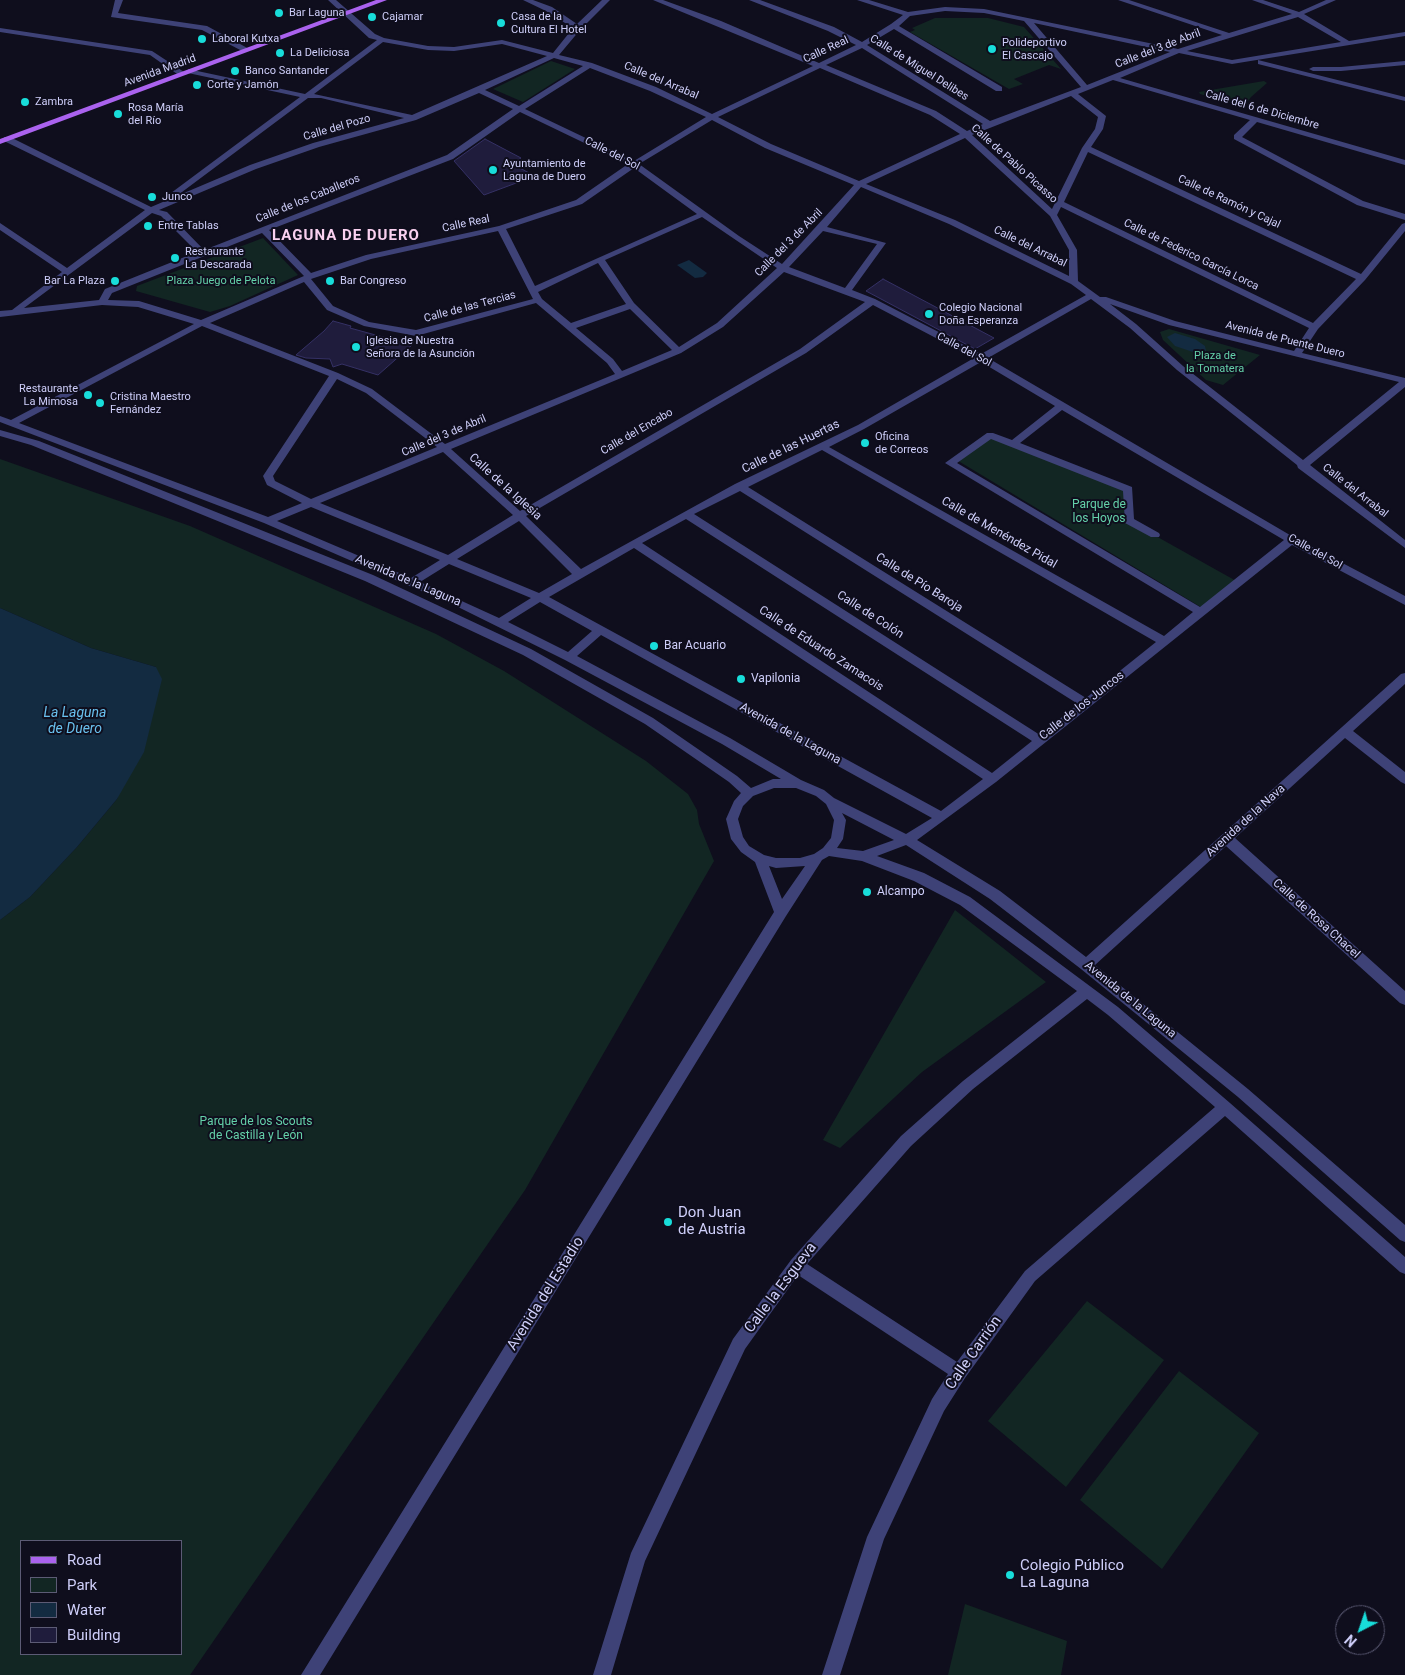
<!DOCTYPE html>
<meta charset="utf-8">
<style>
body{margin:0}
#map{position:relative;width:1405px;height:1675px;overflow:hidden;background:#0f0e1d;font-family:Roboto,sans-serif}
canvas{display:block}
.legend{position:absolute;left:20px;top:1540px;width:162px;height:115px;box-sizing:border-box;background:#0f0e1d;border:1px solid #5c5b75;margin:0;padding:6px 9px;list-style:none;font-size:15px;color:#cfcffa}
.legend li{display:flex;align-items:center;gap:10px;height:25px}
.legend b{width:25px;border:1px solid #5c5b75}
.north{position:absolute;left:1335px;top:1605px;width:50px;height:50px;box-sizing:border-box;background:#0f0e1d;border:1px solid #5c5b75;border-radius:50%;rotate:221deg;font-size:14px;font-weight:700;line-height:20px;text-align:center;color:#cfcffa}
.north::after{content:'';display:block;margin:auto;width:18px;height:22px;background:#18ddda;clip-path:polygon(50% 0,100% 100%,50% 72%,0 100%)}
</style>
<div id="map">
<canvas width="1405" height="1675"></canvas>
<ul class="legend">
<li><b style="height:6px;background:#aa62ee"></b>Road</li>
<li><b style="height:14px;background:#122623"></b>Park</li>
<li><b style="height:14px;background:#132b41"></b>Water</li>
<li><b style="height:14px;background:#1f1c3c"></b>Building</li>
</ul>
<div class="north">N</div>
</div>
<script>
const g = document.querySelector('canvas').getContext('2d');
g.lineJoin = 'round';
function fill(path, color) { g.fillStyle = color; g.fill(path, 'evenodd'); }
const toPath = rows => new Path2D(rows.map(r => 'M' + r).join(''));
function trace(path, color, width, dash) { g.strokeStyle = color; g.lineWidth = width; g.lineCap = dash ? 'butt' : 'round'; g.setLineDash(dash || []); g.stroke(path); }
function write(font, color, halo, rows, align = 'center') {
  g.font = font + ' Roboto,sans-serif'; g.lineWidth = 4; g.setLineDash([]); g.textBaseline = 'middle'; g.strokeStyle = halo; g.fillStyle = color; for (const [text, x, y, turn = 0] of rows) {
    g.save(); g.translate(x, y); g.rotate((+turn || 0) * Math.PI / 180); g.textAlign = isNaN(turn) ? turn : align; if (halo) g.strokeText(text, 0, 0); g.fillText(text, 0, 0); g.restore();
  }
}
const green = toPath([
 [935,18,988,18,1024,27,1061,69,1049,65,1014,79,1023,84,1009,89,910,32,915,30,912,28],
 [551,61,575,69,523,102,493,89],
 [1264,81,1267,83,1251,97,1244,107,1200,94,1199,92],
 [263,238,298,275,230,306,210,312,136,291,137,286],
 [1169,329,1260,355,1223,385,1206,380,1163,340,1160,332],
 [990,435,1128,492,1129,521,1238,582,1204,609,955,459],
 [0,459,190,526,436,634,504,671,646,761,688,794,697,810,699,824,714,861,525,1190,190,1675,0,1675,0,920,30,897,77,847,117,799,156,667,91,648,0,608],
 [21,1541,181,1541,181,1654,21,1654],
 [955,910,1046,982,922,1072,840,1148,823,1140],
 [1087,1301,1164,1360,1066,1487,988,1421],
 [1179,1371,1259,1433,1162,1569,1080,1500],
 [965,1604,1067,1641,1061,1675,948,1675]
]);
const water = toPath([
 [689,260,707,273,703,277,695,278,677,265],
 [1175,333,1195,339,1205,346,1206,351,1202,353,1193,352,1175,346,1167,337],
 [0,608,91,648,156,667,162,679,144,752,117,799,77,847,30,897,0,920]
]);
const building = toPath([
 [485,139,521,158,512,164,535,176,484,195,454,161,485,139],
 [883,279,994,338,975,349,866,291,883,279],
 [333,321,351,326,350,328,412,345,378,375,342,364,333,367,330,359,306,358,296,355,324,331,333,321]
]);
const minor = toPath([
 [115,0,123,0,118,13,207,26,251,50,244,52,202,30,111,17,115,0],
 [328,0,336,0,375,34,384,38,428,46,454,47,502,40,553,53,573,28,546,11,523,0,533,0,552,7,577,24,602,0,610,0,580,30,559,55,592,63,656,87,712,114,813,66,653,0,663,0,721,21,819,63,856,45,828,31,749,0,760,0,834,27,862,42,891,24,903,15,857,0,869,0,908,12,945,7,984,9,1178,49,1222,35,1118,0,1129,0,1229,33,1292,14,1252,0,1263,0,1299,12,1326,0,1336,0,1304,14,1349,41,1405,32,1405,36,1232,64,1179,53,1120,78,1405,160,1405,165,1257,122,1242,137,1363,201,1405,214,1405,220,1357,205,1234,139,1234,135,1250,120,1113,80,1078,94,1106,116,1103,129,1091,147,1361,274,1402,224,1405,223,1405,231,1365,280,1318,329,1302,353,1405,378,1405,387,1310,465,1405,540,1405,548,1298,468,1297,465,1177,370,1130,328,1091,299,988,358,1295,538,1405,596,1405,605,1292,545,996,782,917,840,1000,891,1086,957,1401,674,1405,673,1405,684,1353,731,1405,772,1405,784,1401,782,1345,738,1235,838,1405,991,1405,1005,1400,1003,1226,846,1095,965,1248,1089,1405,1225,1405,1242,1400,1240,1238,1097,1081,969,990,899,906,845,877,856,924,873,970,897,1118,1007,1230,1103,1405,1257,1405,1274,1400,1272,1225,1116,1035,1281,965,1378,944,1411,884,1539,840,1675,822,1675,867,1537,932,1399,948,1374,798,1275,745,1349,645,1561,611,1675,593,1675,631,1553,733,1339,791,1260,901,1136,963,1081,1077,991,960,905,914,881,862,861,829,856,822,860,786,916,320,1675,301,1675,774,912,755,862,741,852,731,839,726,819,734,801,741,793,729,782,645,724,523,655,365,581,31,445,0,436,0,430,39,441,373,575,531,649,653,718,737,776,751,788,773,779,781,779,722,744,565,660,458,607,264,523,0,422,0,416,11,420,194,324,138,307,102,305,0,317,0,311,12,310,62,272,0,230,0,223,67,268,145,210,4,141,4,137,10,137,151,207,250,165,313,143,404,118,321,98,308,98,178,195,171,193,300,97,188,73,188,69,305,94,377,40,369,38,328,0],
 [945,11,984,13,1024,21,1081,87,990,121,867,45,894,29,996,91,1002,91,1002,87,899,26,910,16,945,11],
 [1298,17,1341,42,1232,60,1187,51,1298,17],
 [1034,23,1170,52,1087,85,1034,23],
 [383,42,428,50,454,51,502,44,547,56,412,115,314,94,383,42],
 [862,48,983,124,967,131,936,111,826,65,862,48],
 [554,58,583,66,519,106,485,90,554,58],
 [590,68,650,91,706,117,634,161,525,109,590,68],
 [820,68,930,115,960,134,859,181,771,144,718,117,820,68],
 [479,93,513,109,447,155,204,250,167,212,159,210,256,169,319,147,416,120,479,93],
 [1071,96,1098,117,1095,129,1082,148,1052,209,972,135,1071,96],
 [520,112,628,164,576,200,499,226,366,255,311,273,269,230,453,159,520,112],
 [712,120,765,148,854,185,782,264,739,236,639,164,712,120],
 [965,138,1050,216,1069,250,1069,276,955,220,866,184,965,138],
 [1088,152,1356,279,1313,323,1064,202,1088,152],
 [634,168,697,214,535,286,506,229,582,204,634,168],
 [861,187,949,224,1071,284,1086,295,981,354,875,299,852,290,886,243,827,227,861,187],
 [1061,207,1309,328,1294,351,1175,321,1106,297,1100,297,1078,281,1077,250,1057,215,1061,207],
 [152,213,161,216,197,252,105,289,99,300,24,308,152,213],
 [702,217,777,268,717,323,679,347,634,303,605,260,702,217],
 [498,231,533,299,416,330,369,322,333,306,311,279,371,259,498,231],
 [823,231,877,244,845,288,789,267,823,231],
 [262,233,304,276,201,320,139,301,108,300,112,293,262,233],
 [598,263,626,304,571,323,542,299,538,292,598,263],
 [784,272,865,302,800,349,520,511,451,449,681,353,723,327,784,272],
 [304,282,327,310,364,326,416,336,536,303,607,363,615,374,445,444,372,389,338,373,210,323,304,282],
 [1110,304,1169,325,1399,382,1303,460,1183,366,1136,324,1110,304],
 [873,305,974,358,858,425,735,484,581,569,526,516,806,353,873,305],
 [630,309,672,350,622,371,613,359,576,328,630,309],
 [202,326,329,376,263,476,267,485,302,503,268,517,19,423,202,326],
 [981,362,1055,406,1012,440,993,433,987,433,945,463,1193,612,1164,636,829,447,864,429,981,362],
 [337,379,366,393,437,447,311,499,275,481,273,476,337,379],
 [1062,410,1284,540,1200,607,957,463,991,439,1123,491,1125,523,1151,537,1159,537,1160,535,1159,533,1134,519,1132,487,1020,443,1062,410],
 [822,450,1156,642,1086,698,748,487,822,450],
 [443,452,513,515,448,555,320,503,443,452],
 [740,491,1078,704,1040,735,694,514,740,491],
 [311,507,440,560,411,578,277,521,311,507],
 [686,519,1032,741,992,773,642,543,686,519],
 [519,521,572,574,539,593,457,559,519,521],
 [634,548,983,779,941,811,549,597,634,548],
 [449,564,531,598,499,618,420,582,449,564],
 [540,602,592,631,568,652,508,622,540,602],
 [601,635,932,818,906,834,834,798,824,790,801,780,730,738,577,656,601,635],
 [774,788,796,788,816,796,826,804,834,820,831,838,823,848,814,854,800,858,776,858,764,855,749,846,743,837,738,819,743,806,753,796,774,788],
 [842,813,894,840,863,851,837,848,843,839,846,820,842,813],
 [769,866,776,868,805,866,782,899,769,866],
 [1087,999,1108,1015,1215,1107,1025,1271,957,1362,807,1264,911,1146,973,1089,1087,999],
 [0,28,152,51,187,74,180,76,150,55,0,32,0,28],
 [1258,60,1405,97,1405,101,1258,64,1258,60],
 [1405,61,1405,65,1341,71,1313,71,1309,69,1313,67,1341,67,1405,61]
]);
const major = toPath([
 [376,0,387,0,0,144,0,139,376,0]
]);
const markers = [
 [279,13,5,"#18ddda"],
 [372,17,5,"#18ddda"],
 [501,23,5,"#18ddda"],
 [202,39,5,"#18ddda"],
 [992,49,5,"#18ddda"],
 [280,53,5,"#18ddda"],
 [235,71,5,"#18ddda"],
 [197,85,5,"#18ddda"],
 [25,102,5,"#18ddda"],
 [118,114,5,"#18ddda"],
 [493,170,5,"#18ddda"],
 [152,197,5,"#18ddda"],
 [148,226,5,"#18ddda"],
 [175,258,5,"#18ddda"],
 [115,281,5,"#18ddda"],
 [330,281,5,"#18ddda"],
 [929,314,5,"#18ddda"],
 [356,347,5,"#18ddda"],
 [88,395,5,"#18ddda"],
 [100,403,5,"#18ddda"],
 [865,443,5,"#18ddda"],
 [654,646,5,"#18ddda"],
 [741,679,5,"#18ddda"],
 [867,892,5,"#18ddda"],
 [668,1222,5,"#18ddda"],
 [1010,1575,5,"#18ddda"]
];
const farPoinames = [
 ["Bar Laguna",289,13],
 ["Cajamar",382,17],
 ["Casa de la",511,17],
 ["Cultura El Hotel",511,30],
 ["Laboral Kutxa",212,39],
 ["Polideportivo",1002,43],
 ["El Cascajo",1002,56],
 ["La Deliciosa",290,53],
 ["Banco Santander",245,71],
 ["Corte y Jamón",207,85],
 ["Zambra",35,102],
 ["Rosa María",128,108],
 ["del Río",128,121],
 ["Ayuntamiento de",503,164],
 ["Laguna de Duero",503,177],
 ["Junco",162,197],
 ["Entre Tablas",158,226],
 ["Restaurante",185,252],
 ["La Descarada",185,265],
 ["Bar La Plaza",105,281,"right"],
 ["Bar Congreso",340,281],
 ["Colegio Nacional",939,308],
 ["Doña Esperanza",939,321],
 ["Iglesia de Nuestra",366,341],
 ["Señora de la Asunción",366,354],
 ["Restaurante",78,389,"right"],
 ["La Mimosa",78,402,"right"],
 ["Cristina Maestro",110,397],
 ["Fernández",110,410],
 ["Oficina",875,437],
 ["de Correos",875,450]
];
const farStreetnames = [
 ["Calle del 3 de Abril",1158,49,-21],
 ["Calle Real",826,50,-25],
 ["Calle de Miguel Delibes",919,68,32],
 ["Avenida Madrid",160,71,-20],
 ["Calle del Arrabal",661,81,23],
 ["Calle del 6 de Diciembre",1262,110,16],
 ["Calle del Pozo",337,128,-16],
 ["Calle del Sol",612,154,27],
 ["Calle de Pablo Picasso",1014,164,42],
 ["Calle de los Caballeros",308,199,-22],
 ["Calle de Ramón y Cajal",1229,202,25],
 ["Calle Real",466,224,-12],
 ["Calle del 3 de Abril",789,243,-45],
 ["Calle del Arrabal",1030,247,26],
 ["Calle de Federico García Lorca",1191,255,26],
 ["Calle de las Tercias",470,307,-15],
 ["Avenida de Puente Duero",1285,340,14],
 ["Calle del Sol",964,350,28],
 ["Calle del Encabo",637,432,-30],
 ["Calle del 3 de Abril",444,436,-23],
 ["Calle del Arrabal",1355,491,38],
 ["Calle del Sol",1315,552,29]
];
const farParknames = [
 ["Plaza Juego de Pelota",221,281],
 ["Plaza de",1215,356],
 ["la Tomatera",1215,369]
];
const streetNames = [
 ["Calle de las Huertas",791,447,-26],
 ["Calle de la Iglesia",505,487,42],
 ["Calle de Menéndez Pidal",999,533,30],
 ["Avenida de la Laguna",408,581,23],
 ["Calle de Pío Baroja",919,583,32],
 ["Calle de Colón",870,615,33],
 ["Calle de Eduardo Zamacois",821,649,33],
 ["Calle de los Juncos",1082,706,-38],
 ["Avenida de la Laguna",790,734,29],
 ["Avenida de la Nava",1246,821,-42],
 ["Calle de Rosa Chacel",1316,919,42],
 ["Avenida de la Laguna",1130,1000,39]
];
const parkNames = [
 ["Parque de",1099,505],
 ["los Hoyos",1099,519],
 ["Parque de los Scouts",256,1122],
 ["de Castilla y León",256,1136]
];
const poiNames = [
 ["Bar Acuario",664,646],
 ["Vapilonia",751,679],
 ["Alcampo",877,892]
];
const waterNames = [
 ["La Laguna",75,713],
 ["de Duero",75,729]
];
const farDistrictnames = [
 ["LAGUNA DE DUERO",346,236]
];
const nearPoinames = [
 ["Don Juan",678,1213],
 ["de Austria",678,1230],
 ["Colegio Público",1020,1566],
 ["La Laguna",1020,1583]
];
const nearStreetnames = [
 ["Calle la Esgueva",781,1288,-53],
 ["Avenida del Estadio",546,1294,-58],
 ["Calle Carrión",974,1353,-55]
];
fill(green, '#122623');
fill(water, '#132b41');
fill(building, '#1f1c3c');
trace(building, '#353165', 1);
fill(minor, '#3e4277');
fill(major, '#aa62ee');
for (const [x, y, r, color] of markers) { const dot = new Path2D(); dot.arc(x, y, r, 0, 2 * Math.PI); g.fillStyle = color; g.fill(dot); trace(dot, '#0f0e1d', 2); }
write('11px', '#cfcffa', '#0f0e1d', farPoinames, 'left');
write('11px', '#cfcffa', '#0f0e1d', farStreetnames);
write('11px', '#64d1a9', '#0f0e1d', farParknames);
write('12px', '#cfcffa', '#0f0e1d', streetNames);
write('12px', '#64d1a9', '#0f0e1d', parkNames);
write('12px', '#cfcffa', '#0f0e1d', poiNames, 'left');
write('italic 14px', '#69c0ee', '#0f0e1d', waterNames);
g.letterSpacing = '1px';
write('bold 15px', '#fad1f0', '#0f0e1d', farDistrictnames);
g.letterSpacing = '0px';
write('15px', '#cfcffa', '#0f0e1d', nearPoinames, 'left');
write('15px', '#cfcffa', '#0f0e1d', nearStreetnames);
</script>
